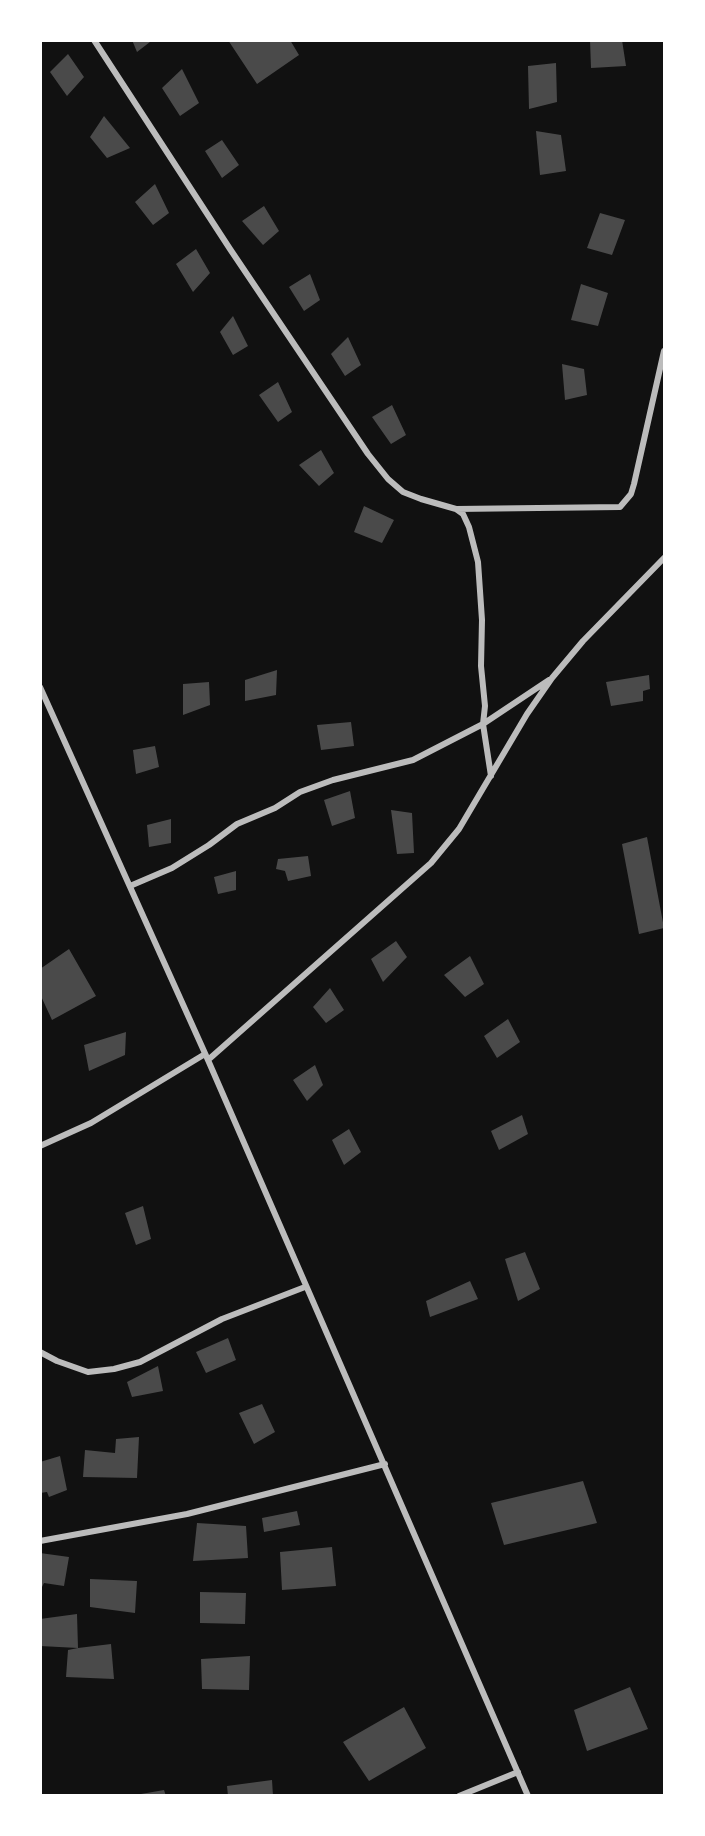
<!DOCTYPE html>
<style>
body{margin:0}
#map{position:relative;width:705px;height:1836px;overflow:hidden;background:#111;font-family:"DM Sans",sans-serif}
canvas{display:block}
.frame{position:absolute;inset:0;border:42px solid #fff;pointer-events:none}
</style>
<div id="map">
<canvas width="705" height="1836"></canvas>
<div class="frame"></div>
</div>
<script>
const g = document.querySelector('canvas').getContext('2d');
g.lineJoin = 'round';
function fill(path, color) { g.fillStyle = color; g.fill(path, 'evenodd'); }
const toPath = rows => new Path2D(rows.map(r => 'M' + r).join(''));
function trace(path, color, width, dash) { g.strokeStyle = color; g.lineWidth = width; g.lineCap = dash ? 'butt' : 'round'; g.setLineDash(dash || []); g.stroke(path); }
const building = toPath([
 [132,40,150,40,150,42,137,52],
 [228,40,290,40,299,55,257,84],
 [590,40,622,40,626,66,591,68],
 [68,54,84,77,67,96,50,72],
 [556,63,557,102,529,109,528,66],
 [182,69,199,103,180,116,162,88],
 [104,116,130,148,107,158,90,137],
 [536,131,561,135,566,171,540,175],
 [222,140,239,165,222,178,205,151],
 [155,184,169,213,153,225,135,202],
 [264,206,279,231,263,245,242,221],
 [600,213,625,220,612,255,587,248],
 [196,249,210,273,193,292,176,264],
 [310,274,320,300,304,311,289,287],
 [581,284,608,293,598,326,571,320],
 [233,316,248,346,233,355,220,332],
 [348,337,361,365,345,376,331,354],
 [562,364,584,369,587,395,565,400],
 [278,382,292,412,278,422,259,395],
 [392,405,406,435,391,444,372,417],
 [321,450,334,473,319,486,299,465],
 [364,506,394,520,382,543,354,532],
 [277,670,276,695,245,701,245,680],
 [649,675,650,689,643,691,643,701,611,706,606,682],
 [209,682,210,705,183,715,183,684],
 [351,722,354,746,321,750,317,725],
 [155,746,159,767,136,774,133,750],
 [350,791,355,818,332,826,324,800],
 [391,810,412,813,414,853,397,854],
 [171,819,171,843,149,847,147,825],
 [647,837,664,928,639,934,622,844],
 [308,856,311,876,288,881,285,871,276,869,278,859],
 [236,871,236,890,218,894,214,877],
 [396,941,407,957,383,982,371,959],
 [69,949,96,996,52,1020,40,994,40,969],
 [470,956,484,984,465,997,444,975],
 [330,988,344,1010,326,1023,313,1007],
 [508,1019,520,1042,497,1058,484,1036],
 [126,1032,125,1055,89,1071,84,1045],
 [315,1065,323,1085,307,1101,293,1080],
 [522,1115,528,1134,499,1150,491,1131],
 [349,1129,361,1152,344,1165,332,1140],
 [143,1206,151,1239,136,1245,125,1213],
 [525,1252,540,1289,518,1301,505,1259],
 [470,1281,478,1299,430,1317,426,1301],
 [228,1338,236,1360,206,1373,196,1352],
 [158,1366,163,1391,132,1397,127,1382],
 [262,1404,275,1432,254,1444,239,1413],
 [139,1437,137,1478,83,1477,85,1450,115,1453,116,1439],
 [60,1456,67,1490,49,1497,47,1492,40,1493,40,1462],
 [583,1481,597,1523,504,1545,491,1503],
 [297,1511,300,1525,264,1532,262,1518],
 [197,1523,246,1526,248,1558,193,1561],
 [332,1547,336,1586,282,1590,280,1552],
 [40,1553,69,1557,64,1586,44,1583,40,1591],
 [90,1579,137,1581,135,1613,90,1607],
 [200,1592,246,1593,245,1624,200,1623],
 [77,1614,78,1648,111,1644,114,1679,66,1677,68,1650,78,1648,40,1646,40,1619],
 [250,1656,249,1690,202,1689,201,1659],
 [630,1687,648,1729,587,1751,574,1710],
 [404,1707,426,1748,369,1781,343,1742],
 [272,1780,273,1796,228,1796,227,1786],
 [164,1790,166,1796,141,1796,141,1794]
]);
const minor = toPath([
 [94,40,230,249,368,454,388,479,403,492,421,499,456,509,463,514,469,527,478,562,482,620,481,666,485,706,483,724,491,776],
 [456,509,620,507,631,494,634,484,664,351],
 [40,687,208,1060,528,1796],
 [130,886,172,868,209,845,237,824,275,808,300,792,333,780,413,760,483,724,549,680],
 [208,1060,431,863,459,829,527,714,552,678,583,641,664,558],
 [40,1146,91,1123,205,1054],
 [40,1352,57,1361,88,1372,114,1369,140,1362,222,1319,305,1287],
 [40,1541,187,1514,385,1464],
 [459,1796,518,1772]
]);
fill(building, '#4a4a4a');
trace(minor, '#bcbcbc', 6);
</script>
